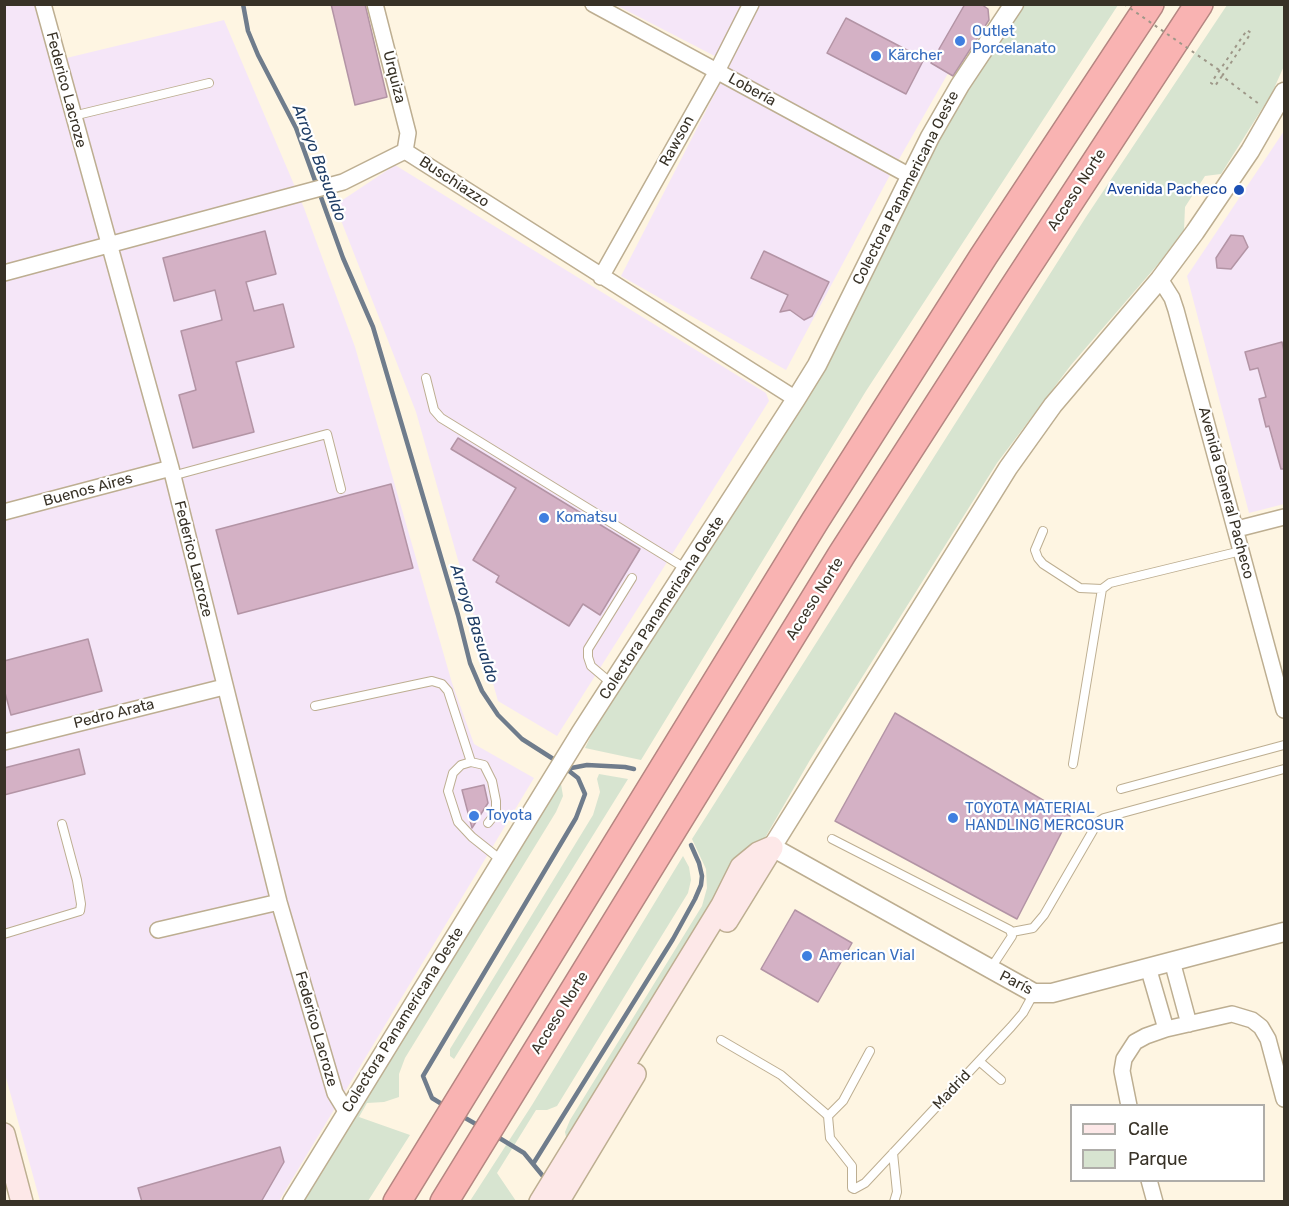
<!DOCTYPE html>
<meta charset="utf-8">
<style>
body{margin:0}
#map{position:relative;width:1289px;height:1206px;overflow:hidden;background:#fef5e2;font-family:Rubik,sans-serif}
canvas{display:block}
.frame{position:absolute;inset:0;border:6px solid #383227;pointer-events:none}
.legend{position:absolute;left:1070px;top:1104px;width:195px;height:78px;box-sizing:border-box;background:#fff;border:2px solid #afada9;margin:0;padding:8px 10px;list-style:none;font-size:18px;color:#383227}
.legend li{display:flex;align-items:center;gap:12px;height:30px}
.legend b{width:30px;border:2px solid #afada9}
</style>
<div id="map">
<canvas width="1289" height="1206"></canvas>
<div class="frame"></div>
<ul class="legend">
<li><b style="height:8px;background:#fde8e8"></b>Calle</li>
<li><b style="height:16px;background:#d7e4d0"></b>Parque</li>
</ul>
</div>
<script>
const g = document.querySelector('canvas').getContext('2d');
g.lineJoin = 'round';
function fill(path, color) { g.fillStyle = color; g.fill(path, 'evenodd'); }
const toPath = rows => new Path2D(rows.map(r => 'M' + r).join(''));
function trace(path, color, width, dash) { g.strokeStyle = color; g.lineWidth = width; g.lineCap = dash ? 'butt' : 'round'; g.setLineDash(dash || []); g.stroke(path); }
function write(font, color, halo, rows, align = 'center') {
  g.font = font + ' Rubik,sans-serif'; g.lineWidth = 4.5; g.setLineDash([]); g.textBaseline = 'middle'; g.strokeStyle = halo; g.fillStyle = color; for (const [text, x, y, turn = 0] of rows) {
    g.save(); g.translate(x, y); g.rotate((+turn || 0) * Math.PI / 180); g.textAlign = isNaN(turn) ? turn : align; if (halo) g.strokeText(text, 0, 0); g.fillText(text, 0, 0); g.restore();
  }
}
const industrial = toPath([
 [4,5,37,5,54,61,224,20,304,208,355,347,452,683,474,744,534,778,279,1201,40,1201,5,1074],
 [616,5,987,5,890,175,786,370,621,276,730,64],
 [1284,131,1284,504,1249,513,1187,276],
 [395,165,766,393,769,401,557,736,498,701,416,412,335,205]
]);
const green = toPath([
 [1020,5,1118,5,866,391,641,760,585,748,612,693,719,527,958,97],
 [1227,5,1284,5,1284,66,1272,93,1221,174,1205,176,1185,207,1184,230,1159,263,1071,365,997,463,810,760,762,843,568,1147,565,1132,570,1120,702,906,707,888,706,869,692,839,1086,217],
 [599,774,628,779,454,1059,450,1056,450,1049,593,815,600,792,597,779],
 [557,780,561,784,563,796,556,812,405,1058,399,1074,399,1097,384,1102,367,1103,359,1117,410,1135,368,1201,303,1202,370,1085],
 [683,856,689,867,691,880,688,893,557,1106,547,1110,536,1110,497,1173,516,1201,470,1201,532,1105]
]);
const stream = toPath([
 [243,4,248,31,258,55,296,128,343,258,373,327,458,615,470,663,482,691,498,715,522,739,558,762],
 [566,769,587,765,625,767,634,769],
 [445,1106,432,1098,423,1076,576,818,585,794,578,778,564,767],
 [460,1115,481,1127],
 [496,1136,524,1153,547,1181],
 [533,1164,673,939,695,899,701,885,702,876,699,863,691,845]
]);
const building = toPath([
 [331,4,365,4,387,97,355,105,331,4],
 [965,4,981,4,988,9,989,20,953,76,931,63,965,4],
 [846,18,924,59,906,94,827,53,846,18],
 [265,231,276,274,246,282,254,311,283,304,294,347,236,362,254,432,193,448,179,395,196,390,181,331,222,320,215,290,174,301,163,258,265,231],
 [1231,235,1243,236,1248,247,1231,269,1217,268,1216,258,1231,235],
 [764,251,829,282,812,316,804,320,790,310,780,312,788,295,751,278,764,251],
 [1282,342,1284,351,1284,469,1281,469,1269,426,1266,427,1259,399,1266,397,1258,368,1250,370,1245,352,1282,342],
 [458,438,640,549,600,615,583,604,569,626,496,582,499,576,473,560,516,488,451,449,458,438],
 [391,484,413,568,238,614,216,530,391,484],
 [88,639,102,691,11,715,4,689,4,661,88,639],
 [895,713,1070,816,1017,919,835,821,895,713],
 [79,749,85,774,4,795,4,768,79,749],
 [484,785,488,803,472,828,462,790,484,785],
 [795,910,852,943,818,1002,761,969,795,910],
 [280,1147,284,1162,261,1202,142,1202,138,1188,280,1147]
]);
const path = toPath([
 [1222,76,1215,86,1211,83,1247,30,1251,33,1222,76,1259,104]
]);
const service = toPath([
 [73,116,209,83],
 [426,378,434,410,441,418,685,568],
 [172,476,327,434,341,489],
 [1043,531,1035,550,1038,558,1043,564,1080,588,1102,589],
 [611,683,591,666,588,657,588,649,632,578],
 [315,706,432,681,442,684,448,691,471,762],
 [1073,764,1102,589,1110,583,1241,551],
 [1121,789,1284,745],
 [488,823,496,813,496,801,492,781,484,765,471,762,461,765,453,773,448,791,458,822,472,837,501,860],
 [832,839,1010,930,1012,936,991,968],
 [1012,932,1033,928,1044,915,1098,822,1104,818,1284,769],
 [4,934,80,911,81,904,77,880,62,824],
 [721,1040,781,1075,825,1113,828,1116,830,1138,852,1166,852,1188,854,1189,865,1183,1011,1027,1023,1013,1034,993],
 [979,1061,1001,1080],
 [828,1116,843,1101,870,1051],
 [893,1153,897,1192,894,1202]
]);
const minor = toPath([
 [43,4,171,468,279,902,335,1093,346,1111],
 [375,4,408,133,405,151],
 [593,4,910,176],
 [4,273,343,182,405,151,796,399],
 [601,277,717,71,751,4],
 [1160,279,1172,298,1176,310,1284,710],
 [4,512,171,468],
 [1237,529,1284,517],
 [4,742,224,687],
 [158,930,279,902],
 [1172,961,1189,1024],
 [1148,967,1166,1029],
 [1129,1106,1122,1071,1124,1059,1135,1042,1146,1036,1166,1029,1232,1014,1252,1020,1261,1027,1268,1039,1284,1099],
 [1149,1180,1155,1202]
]);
const tertiary = toPath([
 [1284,92,1250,151,1195,232,1160,279,1053,405,1008,468,772,847,1034,993,1052,993,1284,932],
 [292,1202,581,732,796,399,817,365,930,137,960,85,1014,4]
]);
const secondary = toPath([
 [727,921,772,848],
 [4,1134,22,1202],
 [540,1202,722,905,741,867,758,853,772,847],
 [558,1202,635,1074]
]);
const motorway = toPath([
 [397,1202,815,521,983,257,1150,4],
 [444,1202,842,554,1010,293,1199,4]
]);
const pathBridge = toPath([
 [1124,4,1219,70]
]);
const markers = [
 [960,41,6,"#3f7fe0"],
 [876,56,6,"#3f7fe0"],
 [1239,190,6,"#1a4fb4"],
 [544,518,6,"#3f7fe0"],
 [474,816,6,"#3f7fe0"],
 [953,818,6,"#3f7fe0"],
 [807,956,6,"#3f7fe0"]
];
const shopNames = [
 ["Outlet",972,32],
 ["Porcelanato",972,49],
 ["Kärcher",888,56],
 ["Komatsu",556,518],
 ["TOYOTA MATERIAL",965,809],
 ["HANDLING MERCOSUR",965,826],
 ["Toyota",486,816],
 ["American Vial",819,956]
];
const streetNames = [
 ["Urquiza",394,77,76],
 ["Federico Lacroze",66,90,75],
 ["Lobería",752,90,29],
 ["Rawson",677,141,-61],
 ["Buschiazzo",454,182,33],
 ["Colectora Panamericana Oeste",906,188,-63],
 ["Acceso Norte",1077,190,-57],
 ["Buenos Aires",88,490,-15],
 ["Avenida General Pacheco",1226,493,75],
 ["Federico Lacroze",193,559,76],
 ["Acceso Norte",815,599,-58],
 ["Colectora Panamericana Oeste",662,608,-57],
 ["Pedro Arata",114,714,-14],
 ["París",1016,983,27],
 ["Acceso Norte",560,1013,-58],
 ["Colectora Panamericana Oeste",403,1020,-58],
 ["Federico Lacroze",316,1029,74],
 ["Madrid",952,1090,-47]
];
const transitNames = [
 ["Avenida Pacheco",1227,190]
];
const waterNames = [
 ["Arroyo Basualdo",319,163,69],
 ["Arroyo Basualdo",474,624,72]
];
fill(industrial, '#f5e6f8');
fill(green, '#d7e4d0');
trace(stream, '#6f7c8c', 4.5);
fill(building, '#d4b1c5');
trace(building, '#b394a5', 1.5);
trace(service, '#bdae91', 10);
trace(minor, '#bdae91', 18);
trace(tertiary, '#bdae91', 21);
trace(secondary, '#bdae91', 24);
trace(motorway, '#b58681', 30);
trace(path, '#9e9788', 2, [3, 4.5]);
trace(service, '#fff', 8);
trace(minor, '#fff', 15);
trace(tertiary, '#fff', 18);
trace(secondary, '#fde8e8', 21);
trace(motorway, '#f9b3b2', 27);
trace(pathBridge, '#9e9788', 2, [3, 4.5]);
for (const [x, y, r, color] of markers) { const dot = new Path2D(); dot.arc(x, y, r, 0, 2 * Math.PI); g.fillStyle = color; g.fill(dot); trace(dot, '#fff', 2); }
write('15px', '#366cbe', '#fff', shopNames, 'left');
write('15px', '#383227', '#fff', streetNames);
write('15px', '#164399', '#fff', transitNames, 'right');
write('italic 16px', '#1f3d65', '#fff', waterNames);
</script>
